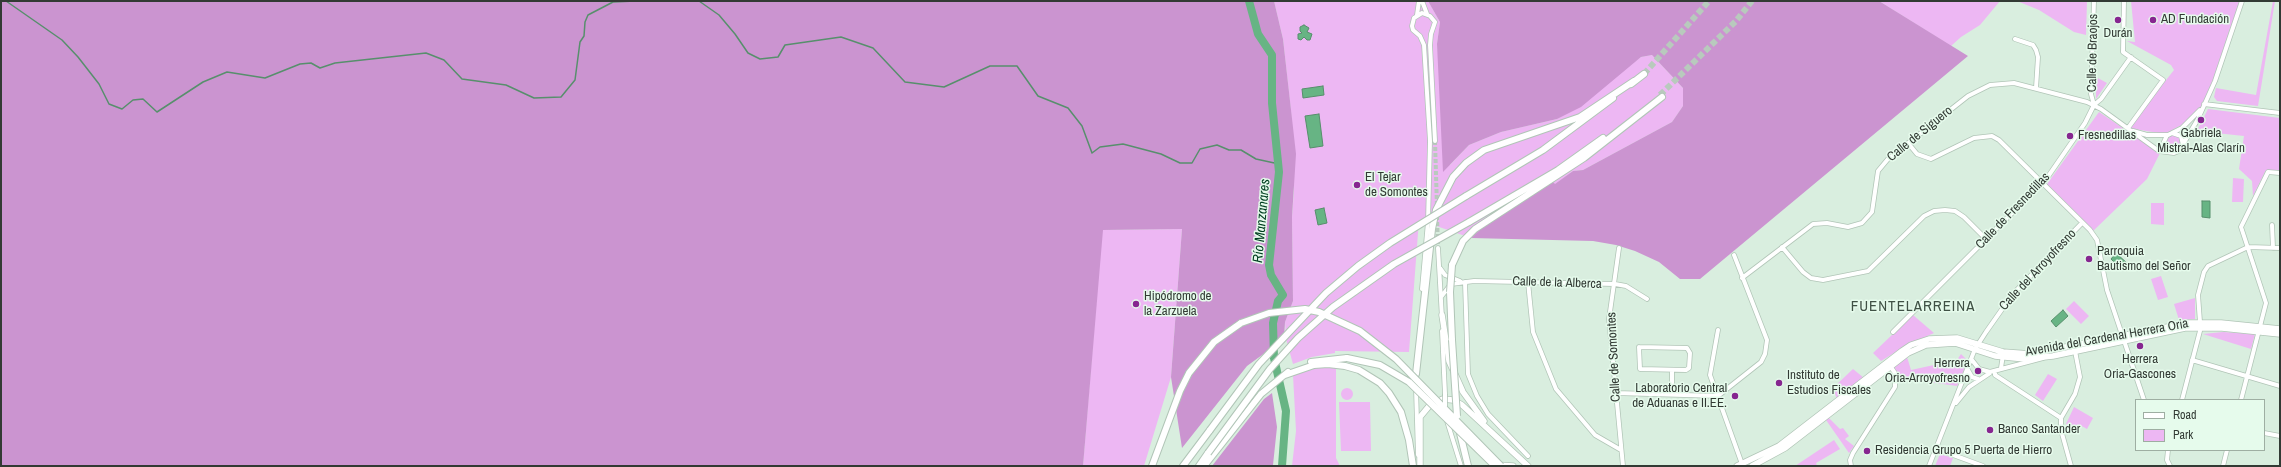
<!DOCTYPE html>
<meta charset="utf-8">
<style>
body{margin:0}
#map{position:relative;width:2281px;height:467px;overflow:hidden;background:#d9eedf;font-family:"Archivo Narrow",sans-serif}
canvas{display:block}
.frame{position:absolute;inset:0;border:2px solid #323a34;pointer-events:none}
.legend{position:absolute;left:2135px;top:399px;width:130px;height:52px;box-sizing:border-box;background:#e6fbec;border:1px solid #9eaea2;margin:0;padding:5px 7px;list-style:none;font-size:12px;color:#323a34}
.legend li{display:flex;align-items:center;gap:8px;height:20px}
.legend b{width:20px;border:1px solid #9eaea2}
</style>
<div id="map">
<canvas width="2281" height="467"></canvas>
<div class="frame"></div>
<ul class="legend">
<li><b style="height:5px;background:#fff"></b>Road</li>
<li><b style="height:11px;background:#edb7f3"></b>Park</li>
</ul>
</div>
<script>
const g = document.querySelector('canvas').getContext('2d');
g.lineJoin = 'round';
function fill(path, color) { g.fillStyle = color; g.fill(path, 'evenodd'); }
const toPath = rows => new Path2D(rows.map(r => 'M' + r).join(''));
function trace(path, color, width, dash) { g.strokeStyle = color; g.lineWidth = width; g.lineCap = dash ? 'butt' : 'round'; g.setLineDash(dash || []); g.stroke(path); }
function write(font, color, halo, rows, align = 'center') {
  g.font = font + ' "Archivo Narrow",sans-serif'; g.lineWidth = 3; g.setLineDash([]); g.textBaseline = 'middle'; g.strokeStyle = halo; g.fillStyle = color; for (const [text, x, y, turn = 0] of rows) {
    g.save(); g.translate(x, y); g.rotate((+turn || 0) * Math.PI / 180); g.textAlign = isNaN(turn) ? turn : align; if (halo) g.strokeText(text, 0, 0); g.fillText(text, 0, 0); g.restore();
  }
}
const green = toPath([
 [1274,1,1428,1,1440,22,1437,44,1450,165,1469,145,1501,132,1557,119,1641,57,1652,55,1683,88,1683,106,1672,122,1583,170,1573,171,1555,185,1553,182,1501,215,1471,238,1419,220,1409,352,1335,351,1335,353,1312,357,1293,364,1286,339,1285,322,1293,301,1292,217,1294,191,1291,111,1283,39],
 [1879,1,2000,1,1980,25,1961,37,1951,46],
 [2017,1,2087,1,2086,35,2074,32,2039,10],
 [2131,1,2242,1,2204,104,2187,122,2165,134,2128,128,2174,70,2171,65,2127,41,2135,42],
 [2273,1,2275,1,2258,106,2217,101,2214,97,2216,88,2256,95],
 [2096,77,2107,83,2096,99],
 [2208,109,2280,118,2280,172,2266,170,2253,196,2252,181,2239,169,2244,136,2197,131],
 [2099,112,2160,153,2147,179,2092,232,2047,184],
 '2165 143a8 8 0 1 1 16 0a8 8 0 1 1-16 0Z',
 [2233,178,2244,179,2243,202,2232,202],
 [2151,203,2164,203,2164,225,2151,224],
 [1182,229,1171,377,1144,466,1083,466,1102,230],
 [2161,276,2168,297,2158,300,2151,279],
 [2195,298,2195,319,2179,320,2174,304],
 [2074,301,2089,316,2081,324,2066,309],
 [1913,315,1934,333,1907,345,1881,361,1873,353],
 [2223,332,2255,334,2251,349,2203,334],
 [1961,354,1968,361,1957,386,1901,378,1893,366,1907,357,1911,370,1957,360],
 [1320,367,1336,367,1336,458,1340,466,1292,466,1296,431,1293,375],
 [1853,369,1864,378,1837,399,1833,388],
 [2048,374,2057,379,2043,401,2035,395],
 '1341 394a6 6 0 1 1 12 0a6 6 0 1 1-12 0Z',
 [1339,402,1370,402,1371,451,1341,451],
 [2074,407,2093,418,2087,429,2080,425,2077,430,2066,424],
 [1828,417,1840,429,1843,428,1849,436,1845,439,1854,446,1849,453,1826,420],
 [1834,440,1840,449,1816,463,1817,466,1795,466],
 [1940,454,1953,458,1950,466,1935,466]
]);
const forest = toPath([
 [1,1,1274,1,1283,39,1296,154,1292,217,1293,301,1285,322,1284,339,1247,366,1182,448,1171,377,1182,229,1103,230,1083,466,1,466],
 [1428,1,1879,1,1968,56,1700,279,1680,279,1659,262,1635,251,1616,245,1593,241,1471,238,1484,226,1553,182,1555,184,1573,171,1583,170,1672,122,1683,106,1683,88,1652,55,1641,57,1581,107,1557,119,1501,132,1469,145,1443,172,1437,44,1440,22],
 [1272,393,1277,427,1273,465,1212,466,1264,399]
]);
const water = toPath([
 [1304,25,1309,28,1307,32,1312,34,1310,40,1307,40,1304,37,1301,40,1298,39,1298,34,1302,33,1300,31,1300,27,1304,25],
 [1323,86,1324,95,1303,98,1302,89,1323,86],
 [1319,114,1323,146,1310,148,1305,116,1319,114],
 [2202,201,2210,201,2210,218,2202,217,2202,201],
 [1324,208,1327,223,1318,225,1315,210,1324,208],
 [2116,253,2128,264,2122,270,2111,259,2116,253],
 [2063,310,2068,316,2056,327,2051,321,2063,310]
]);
const stream = toPath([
 [6,1,62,40,78,57,99,84,109,104,122,109,133,100,143,99,157,112,203,82,227,72,265,78,300,64,311,63,320,68,335,63,426,53,444,60,462,79,506,85,534,98,561,97,575,80,580,42,584,36,585,22,588,15,613,2,635,1],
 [699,1,719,15,735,34,748,53,760,59,778,57,785,45,841,37,873,48,905,82,944,87,990,66,1017,66,1038,96,1068,108,1082,126,1092,153,1100,147,1123,144,1161,154,1180,163,1192,163,1200,149,1217,145,1229,150,1241,150,1256,159,1279,164]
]);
const river = toPath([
 [1249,1,1258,34,1272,55,1272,103,1279,172,1269,265,1271,275,1283,295,1278,301,1273,323,1274,358,1286,411,1282,466]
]);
const minorTunnel = toPath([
 [1435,141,1437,207],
 [1437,216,1438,248]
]);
const highwayTunnel = toPath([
 [1644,74,1709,1],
 [1660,95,1736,21,1752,1]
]);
const minor = toPath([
 [1422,1,1427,14],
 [2124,1,2123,52,2163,80,2128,128],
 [1417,15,1419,1],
 [2015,39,2033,45,2036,50,2038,57,2036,88],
 [2204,104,2280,113],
 [2094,105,2091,94,2094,1],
 [2133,131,2147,135,2168,135,2182,128,2200,110],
 [2172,133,2181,136,2183,145],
 [2167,135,2163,144,2169,152],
 [1908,143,1917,154,1931,159,1974,138,1992,136,1999,140,2090,230,2097,240,2107,290,2144,400],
 [2272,225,2273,248],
 [1782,247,1803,272,1811,278,1823,280,1868,271,1924,216,1934,211,1945,210,1955,211,1964,217,1986,239],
 [1438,248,1442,318],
 [1619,248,1609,319,1623,466],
 [1440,268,1445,275,1460,281],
 [1742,278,1813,224,1827,223,1848,227,1862,223,1872,212,1878,171,1888,159,1968,96,1990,85,2014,83,2087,102,2101,109,2159,151,2174,153,2179,151,2198,119,2215,81,2242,1],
 [1465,282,1468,374,1477,396,1488,414,1528,456],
 [1528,282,1533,332,1556,389,1595,435,1621,450],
 [1422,289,1428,222,1430,141,1424,45,1420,36,1413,30,1412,26,1414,18,1422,13,1430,16,1435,22,1431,34,1430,45,1435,141],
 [1441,297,1451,284,1474,281,1615,284,1626,286,1647,299],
 [2200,322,2198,295,2204,272,2208,266,2248,247,2280,248],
 [1718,330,1710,375,1742,464],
 [1442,331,1445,394],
 [1893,332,2047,178,2085,123,2094,105,2101,99,2131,57],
 [1639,347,1687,348,1690,353,1689,368,1686,370,1640,369,1639,347],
 [1972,360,1979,369,1990,372,2043,358],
 [2192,360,2280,386],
 [2001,368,2003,355],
 [1672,370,1672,394],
 [1968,370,1972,377,1978,379],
 [1995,371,1995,375,2061,418],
 [1416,388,1418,455],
 [1616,393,1718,396,1761,362,1765,354,1767,340,1734,255],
 [2182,400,2201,327],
 [2241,400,2266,303,2241,227,2268,172,2280,173],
 [1956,403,1969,387,1990,373],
 [1447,421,1461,466],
 [2264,433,2280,436],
 [1937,449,1983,466],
 [2168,450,2167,460,2170,466],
 [1851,466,1850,460,1853,453,1895,387,1895,373,1890,366],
 [1929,466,1975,349,1986,332,2012,295,2082,223],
 [2071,466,2061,430,2061,418,2075,394,2080,377,2075,351],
 [2223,466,2227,450]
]);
const major = toPath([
 [1442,315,1449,361,1463,392,1484,421],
 [1496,465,1513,466],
 [1420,466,1420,417,1430,405,1443,399,1453,400,1462,405,1528,466],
 [1737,466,1779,446,1902,351,1911,345,1929,339,1957,338,2003,352,2030,354,2188,323,2221,323,2280,329],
 [1752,466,1785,448,1908,353,1926,345,1955,343,1995,356,2025,359,2053,356,2185,328,2222,328,2280,334]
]);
const highway = toPath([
 [1631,84,1644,74],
 [1466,196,1543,150,1613,98],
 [1469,222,1558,170,1603,138],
 [1452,265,1463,241,1475,229,1584,158,1662,97],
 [1450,292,1452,340],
 [1311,362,1347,358],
 [1416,374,1432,229,1436,210,1453,177,1466,163,1484,150,1580,117,1634,81],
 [1285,375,1314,365,1328,364,1345,366,1359,370,1380,383,1389,393,1401,412,1409,440,1413,466],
 [1459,429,1468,466],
 [1152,466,1180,391,1189,373,1214,342,1241,323],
 [1183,466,1210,430],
 [1199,466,1208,453],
 [1204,466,1261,394,1288,372]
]);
const minorBridge = toPath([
 [1445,394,1445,406]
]);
const highwayBridge = toPath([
 [1450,292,1452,265],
 [1241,323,1269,313,1305,309,1319,312,1360,331,1396,359,1501,466],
 [1452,340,1457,416],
 [1347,358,1380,365,1409,382,1495,466],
 [1210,430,1259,364,1326,293,1358,266,1390,243,1466,196],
 [1208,453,1270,369,1298,338,1333,307,1394,264,1469,222]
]);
const markers = [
 [2118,20,4,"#862690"],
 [2153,20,4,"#862690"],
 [2201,120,4,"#862690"],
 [2070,136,4,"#862690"],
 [1357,185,4,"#862690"],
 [2089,259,4,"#862690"],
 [1136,304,4,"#862690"],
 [2140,346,4,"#862690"],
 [1978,371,4,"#862690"],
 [1779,383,4,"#862690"],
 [1735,396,4,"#862690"],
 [1990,430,4,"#862690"],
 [1867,451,4,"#862690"]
];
const poiNames = [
 ["AD Fundación",2161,20],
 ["Durán",2118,34,"center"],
 ["Gabriela",2201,134,"center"],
 ["Mistral-Alas Clarín",2201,149,"center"],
 ["Fresnedillas",2078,136],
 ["El Tejar",1365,178],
 ["de Somontes",1365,193],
 ["Parroquia",2097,252],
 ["Bautismo del Señor",2097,267],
 ["Hipódromo de",1144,297],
 ["la Zarzuela",1144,312],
 ["Herrera",2140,360,"center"],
 ["Oria-Gascones",2140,375,"center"],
 ["Herrera",1970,364,"right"],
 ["Oria-Arroyofresno",1970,379,"right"],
 ["Instituto de",1787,376],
 ["Estudios Fiscales",1787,391],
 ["Laboratorio Central",1727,389,"right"],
 ["de Aduanas e II.EE.",1727,404,"right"],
 ["Banco Santander",1998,430],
 ["Residencia Grupo 5 Puerta de Hierro",1875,451]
];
const streetNames = [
 ["Calle de Braojos",2093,53,-89],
 ["Calle de Siguero",1920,134,-39],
 ["Calle de Fresnedillas",2013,211,-46],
 ["Calle del Arroyofresno",2038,270,-47],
 ["Calle de la Alberca",1557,283,2],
 ["Avenida del Cardenal Herrera Oria",2107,338,-10],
 ["Calle de Somontes",1614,357,-93]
];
const waterNames = [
 ["Río Manzanares",1262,221,-85]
];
const quarterNames = [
 ["FUENTELARREINA",1913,307]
];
fill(green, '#edb7f3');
fill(forest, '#cb94d0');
fill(water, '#67b484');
trace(water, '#578f6c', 1);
trace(stream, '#578f6c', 1.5);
trace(river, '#67b484', 8);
trace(minorTunnel, '#b8cabd', 4, [4, 2]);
trace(highwayTunnel, '#b8cabd', 6, [6, 3]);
trace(minor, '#b1c5b7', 5.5);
trace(major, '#b1c5b7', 7);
trace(highway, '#b1c5b7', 8);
trace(minor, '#fff', 4);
trace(major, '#fff', 5.5);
trace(highway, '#fff', 6);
trace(minorBridge, '#b1c5b7', 5.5, []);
trace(highwayBridge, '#b1c5b7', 8, []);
trace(minorBridge, '#fff', 4);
trace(highwayBridge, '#fff', 6);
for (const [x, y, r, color] of markers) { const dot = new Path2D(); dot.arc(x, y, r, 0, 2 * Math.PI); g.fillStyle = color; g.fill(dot); trace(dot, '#e6fbec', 1.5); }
write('13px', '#323a34', '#e6fbec', poiNames, 'left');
write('13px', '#323a34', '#e6fbec', streetNames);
write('italic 14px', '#003e20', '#e6fbec', waterNames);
g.letterSpacing = '1px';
write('15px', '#405145', '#e6fbec', quarterNames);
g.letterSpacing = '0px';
</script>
